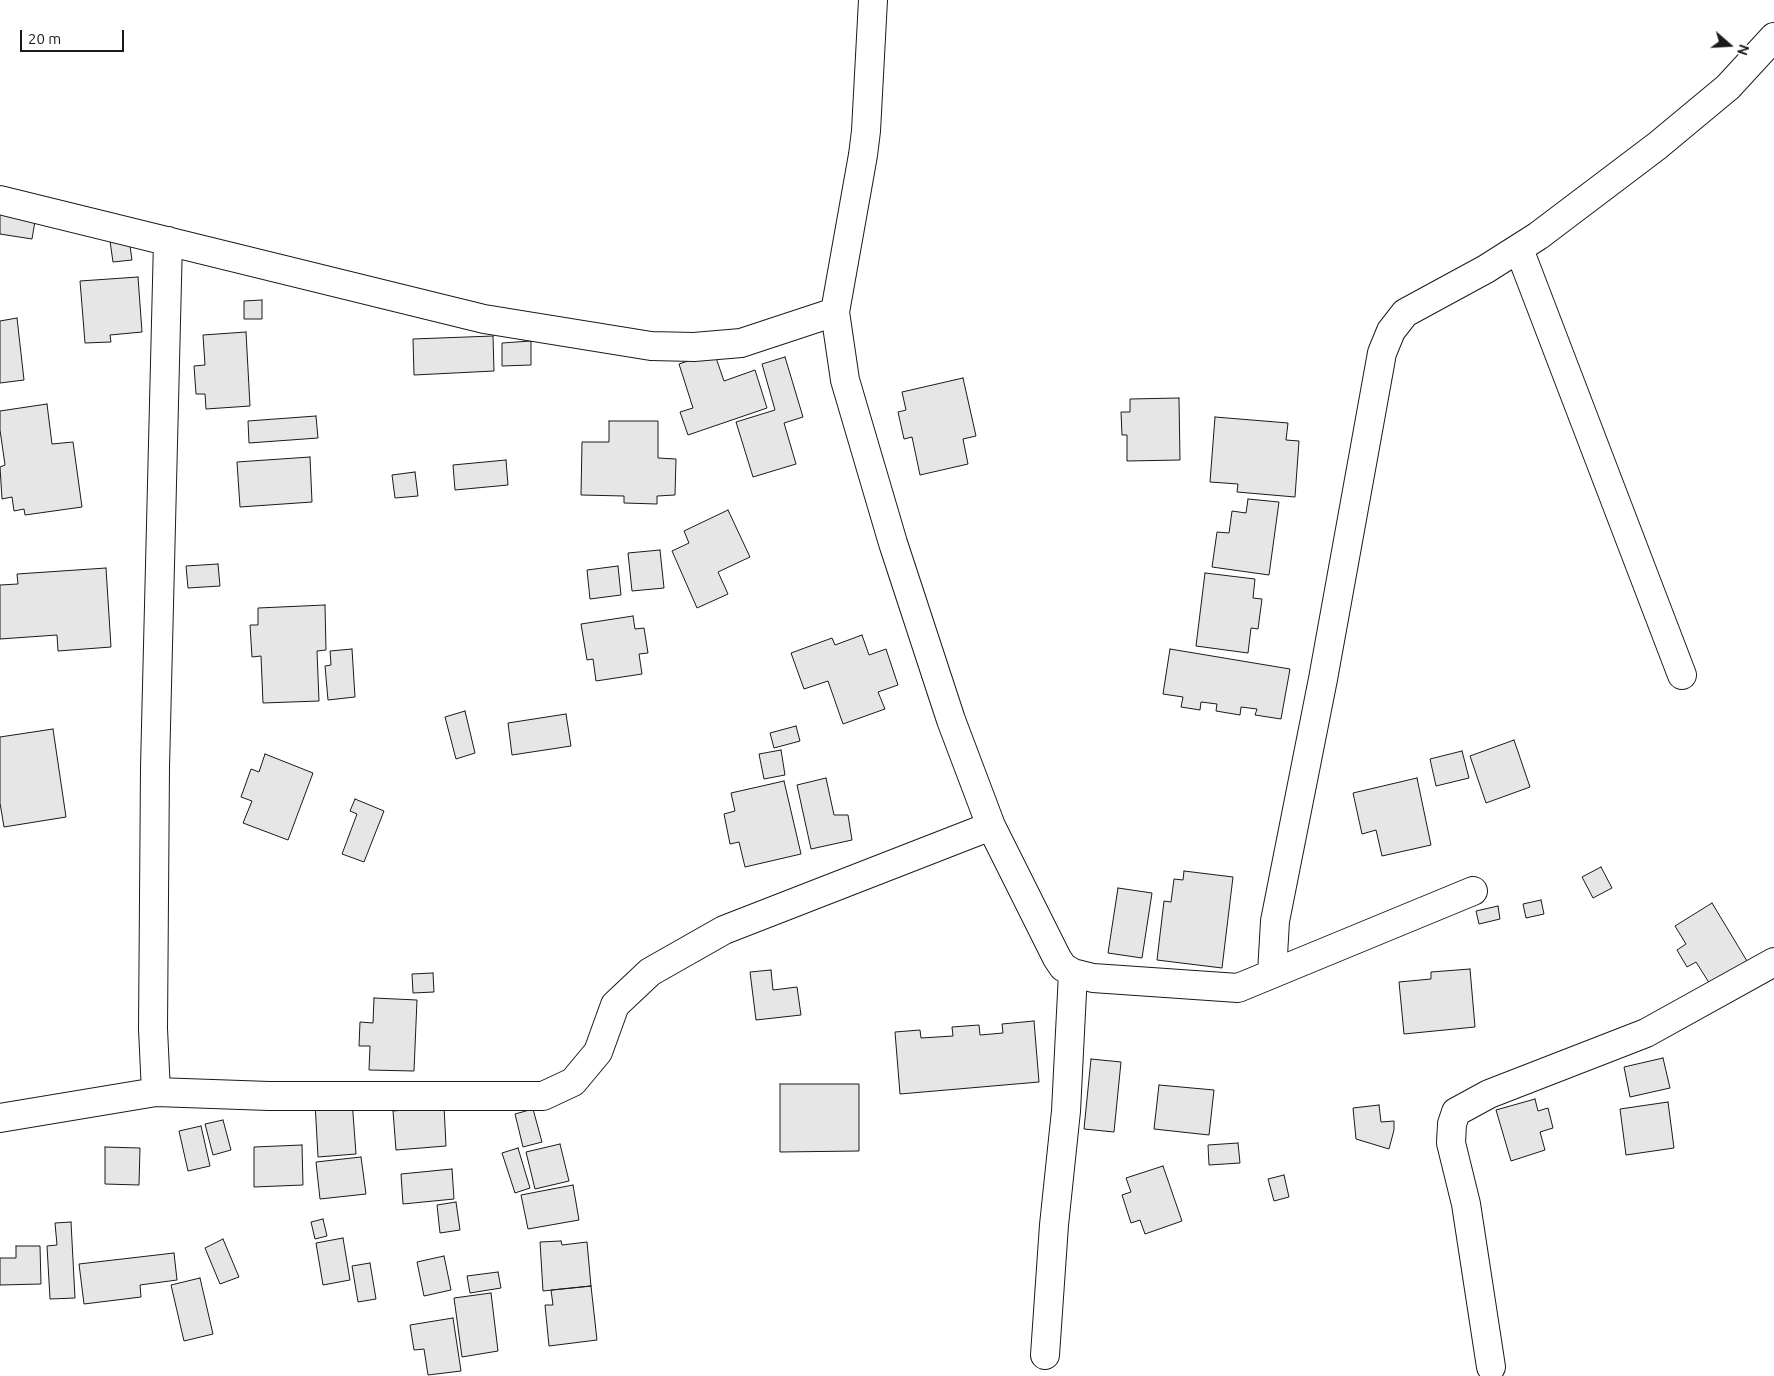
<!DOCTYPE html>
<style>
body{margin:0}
#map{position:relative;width:1774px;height:1376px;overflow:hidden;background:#fff;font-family:Ubuntu,sans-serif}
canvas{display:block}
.north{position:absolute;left:1704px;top:20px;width:50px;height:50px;-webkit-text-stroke:4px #fff;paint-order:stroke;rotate:109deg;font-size:14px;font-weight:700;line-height:20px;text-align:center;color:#1a1a1a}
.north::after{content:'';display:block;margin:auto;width:18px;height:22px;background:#1a1a1a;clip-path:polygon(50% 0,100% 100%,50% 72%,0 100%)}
.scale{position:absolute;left:20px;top:30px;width:104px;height:22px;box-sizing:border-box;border:2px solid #1a1a1a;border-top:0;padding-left:6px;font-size:15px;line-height:18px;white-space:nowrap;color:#1a1a1a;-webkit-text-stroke:4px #fff;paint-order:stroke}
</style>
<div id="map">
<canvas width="1774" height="1376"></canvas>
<div class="north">N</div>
<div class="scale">20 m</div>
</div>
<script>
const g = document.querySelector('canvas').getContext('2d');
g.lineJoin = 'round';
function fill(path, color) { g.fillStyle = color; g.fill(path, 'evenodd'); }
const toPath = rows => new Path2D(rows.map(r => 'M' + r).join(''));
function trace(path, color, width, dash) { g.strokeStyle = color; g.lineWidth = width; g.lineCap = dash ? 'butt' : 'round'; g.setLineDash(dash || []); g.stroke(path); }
const building = toPath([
 [0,208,36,215,32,239,0,234,0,208],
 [129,239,132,260,113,262,110,241,129,239],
 [138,277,142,332,110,335,111,342,85,343,80,281,138,277],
 [262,300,262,319,244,319,244,301,262,300],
 [17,318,24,380,0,383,0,321,17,318],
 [246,332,250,406,206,409,205,394,196,394,194,366,205,365,203,335,246,332],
 [493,336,494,371,414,375,413,339,493,336],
 [531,341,531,365,502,366,502,343,531,341],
 [714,352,724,381,755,370,767,408,688,435,680,412,693,408,679,364,714,352],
 [785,357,803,417,784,423,796,464,753,477,736,422,775,410,762,364,785,357],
 [963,378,976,436,963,439,968,464,920,475,912,437,904,439,898,412,906,410,902,392,963,378],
 [1179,398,1180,460,1127,461,1127,435,1122,435,1121,412,1130,412,1130,399,1179,398],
 [47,404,52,444,73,442,82,507,25,515,24,509,14,511,12,497,2,499,0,467,5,465,0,430,0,411,47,404],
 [316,416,318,438,249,443,248,421,316,416],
 [1215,417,1288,423,1286,440,1299,441,1295,497,1237,492,1238,484,1210,482,1215,417],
 [609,421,658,421,658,458,676,459,675,495,657,496,657,504,624,503,624,496,581,495,582,442,609,442,609,421],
 [310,457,312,502,240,507,237,462,310,457],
 [506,460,508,485,455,490,453,465,506,460],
 [415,472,418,496,395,498,392,475,415,472],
 [1248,499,1279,502,1269,575,1212,567,1217,532,1229,533,1232,511,1246,513,1248,499],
 [728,510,750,557,718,572,728,594,697,608,672,551,689,543,684,531,728,510],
 [660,550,664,588,632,591,628,553,660,550],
 [218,564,220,586,188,588,186,566,218,564],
 [618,566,621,595,590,599,587,570,618,566],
 [106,568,111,647,58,651,57,635,0,639,0,585,18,584,17,574,106,568],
 [1205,573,1255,579,1253,598,1262,599,1258,629,1251,628,1248,653,1196,646,1205,573],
 [325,605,326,650,317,651,319,701,263,703,261,656,252,657,250,625,258,625,258,608,325,605],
 [633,616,635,629,644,628,648,653,639,654,642,674,596,681,593,659,587,660,581,624,633,616],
 [862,635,869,655,886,649,898,685,878,692,885,709,843,724,828,681,804,689,791,653,832,638,835,645,862,635],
 [352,649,355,697,328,700,325,666,331,665,330,651,352,649],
 [1170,649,1290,669,1281,719,1255,715,1257,709,1241,707,1240,715,1216,711,1217,704,1201,702,1200,710,1181,707,1183,697,1163,694,1170,649],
 [465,711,475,753,456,759,445,717,465,711],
 [566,714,571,746,512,755,508,723,566,714],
 [796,726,800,741,774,748,770,733,796,726],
 [53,729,66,817,4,827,0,803,0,737,53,729],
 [1514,740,1530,787,1486,803,1470,756,1514,740],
 [781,750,785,775,764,779,759,754,781,750],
 [1462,751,1469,778,1436,786,1430,759,1462,751],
 [265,754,313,773,288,840,243,823,252,801,241,797,251,769,259,772,265,754],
 [826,778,834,815,848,815,852,840,811,849,797,785,826,778],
 [1417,778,1431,845,1382,856,1376,830,1362,834,1353,793,1417,778],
 [784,781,801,854,745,867,739,842,730,844,724,814,735,811,731,793,784,781],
 [355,799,384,811,364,862,342,854,357,814,350,811,355,799],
 [1601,867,1612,888,1593,898,1582,877,1601,867],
 [1184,871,1233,877,1222,968,1157,960,1164,901,1171,902,1174,879,1183,880,1184,871],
 [1118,888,1152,893,1142,958,1108,953,1118,888],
 [1541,900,1544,914,1526,918,1523,904,1541,900],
 [1712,903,1750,966,1713,989,1696,962,1687,967,1677,950,1686,944,1675,926,1712,903],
 [1498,906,1500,919,1479,924,1476,911,1498,906],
 [1470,969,1475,1027,1404,1034,1399,982,1431,979,1431,972,1470,969],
 [771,970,773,990,797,987,801,1015,756,1020,750,972,771,970],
 [433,973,434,992,413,993,412,974,433,973],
 [374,998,417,1000,414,1071,369,1070,370,1046,359,1046,360,1022,373,1023,374,998],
 [1034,1021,1039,1082,900,1094,895,1032,920,1030,921,1038,953,1036,952,1027,979,1025,980,1035,1003,1033,1002,1024,1034,1021],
 [1663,1058,1670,1088,1630,1097,1624,1067,1663,1058],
 [1091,1059,1121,1062,1114,1132,1084,1129,1091,1059],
 [780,1084,859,1084,859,1151,780,1152,780,1084],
 [1159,1085,1214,1090,1209,1135,1154,1129,1159,1085],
 [1535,1099,1538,1111,1548,1108,1553,1128,1540,1132,1545,1150,1511,1161,1496,1110,1535,1099],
 [352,1100,356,1154,318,1157,315,1103,352,1100],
 [1668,1102,1674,1148,1626,1155,1620,1109,1668,1102],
 [1379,1105,1381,1122,1394,1121,1394,1130,1389,1149,1356,1139,1353,1108,1379,1105],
 [444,1106,446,1146,396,1150,393,1111,444,1106],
 [533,1109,542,1142,523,1147,515,1114,533,1109],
 [223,1120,231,1150,213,1155,205,1124,223,1120],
 [201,1126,210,1166,188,1171,179,1131,201,1126],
 [1238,1143,1240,1163,1209,1165,1208,1145,1238,1143],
 [560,1144,569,1181,535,1189,526,1152,560,1144],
 [302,1145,303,1185,254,1187,254,1147,302,1145],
 [105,1147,140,1148,139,1185,105,1184,105,1147],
 [518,1148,530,1188,515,1193,502,1153,518,1148],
 [361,1157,366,1194,320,1199,316,1162,361,1157],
 [1163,1166,1182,1221,1145,1234,1140,1220,1131,1223,1122,1195,1131,1192,1126,1178,1163,1166],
 [452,1169,454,1199,403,1204,401,1174,452,1169],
 [1284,1175,1289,1197,1274,1201,1268,1179,1284,1175],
 [573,1185,579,1220,528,1229,521,1195,573,1185],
 [456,1202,460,1230,440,1233,437,1205,456,1202],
 [323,1219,327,1236,315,1239,311,1222,323,1219],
 [71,1222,75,1298,50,1299,47,1246,57,1245,55,1223,71,1222],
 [343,1238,350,1280,323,1285,316,1243,343,1238],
 [223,1239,239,1277,220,1284,205,1248,223,1239],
 [561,1241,562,1245,587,1242,591,1286,543,1291,540,1242,561,1241],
 [16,1246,40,1246,41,1284,0,1285,0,1258,16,1258,16,1246],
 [174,1253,177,1280,140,1285,141,1297,84,1304,79,1264,174,1253],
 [444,1256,451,1290,424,1296,417,1262,444,1256],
 [370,1263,376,1299,358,1302,352,1266,370,1263],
 [498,1272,501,1288,470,1293,467,1276,498,1272],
 [200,1278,213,1334,184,1341,171,1285,200,1278],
 [591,1286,597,1340,549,1346,545,1305,553,1305,551,1290,591,1286],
 [491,1293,498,1351,462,1357,454,1298,491,1293],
 [453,1318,461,1371,428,1375,424,1349,414,1350,410,1325,453,1318]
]);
const street = toPath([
 [873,0,866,131,863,155,835,312,845,380,893,543,951,720,991,826,1057,958,1063,967,1073,973,1093,978,1238,988,1473,891],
 [0,200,484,319,651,346,694,347,741,343,835,312],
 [1519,249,1682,675],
 [1272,973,1275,921,1323,679,1382,353,1391,331,1405,313,1486,269,1538,236,1657,146,1728,87,1774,37],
 [156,1092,153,1029,155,767,168,241],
 [0,1118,156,1092,269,1096,543,1096,573,1082,598,1052,615,1005,650,972,724,930,991,826],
 [1045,1355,1054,1225,1066,1111,1073,973],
 [1491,1367,1466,1204,1451,1143,1452,1124,1456,1112,1489,1094,1646,1033,1774,962]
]);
fill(building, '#e6e6e6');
trace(building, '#1a1a1a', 1);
trace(street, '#1a1a1a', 30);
trace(street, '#fff', 28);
</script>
